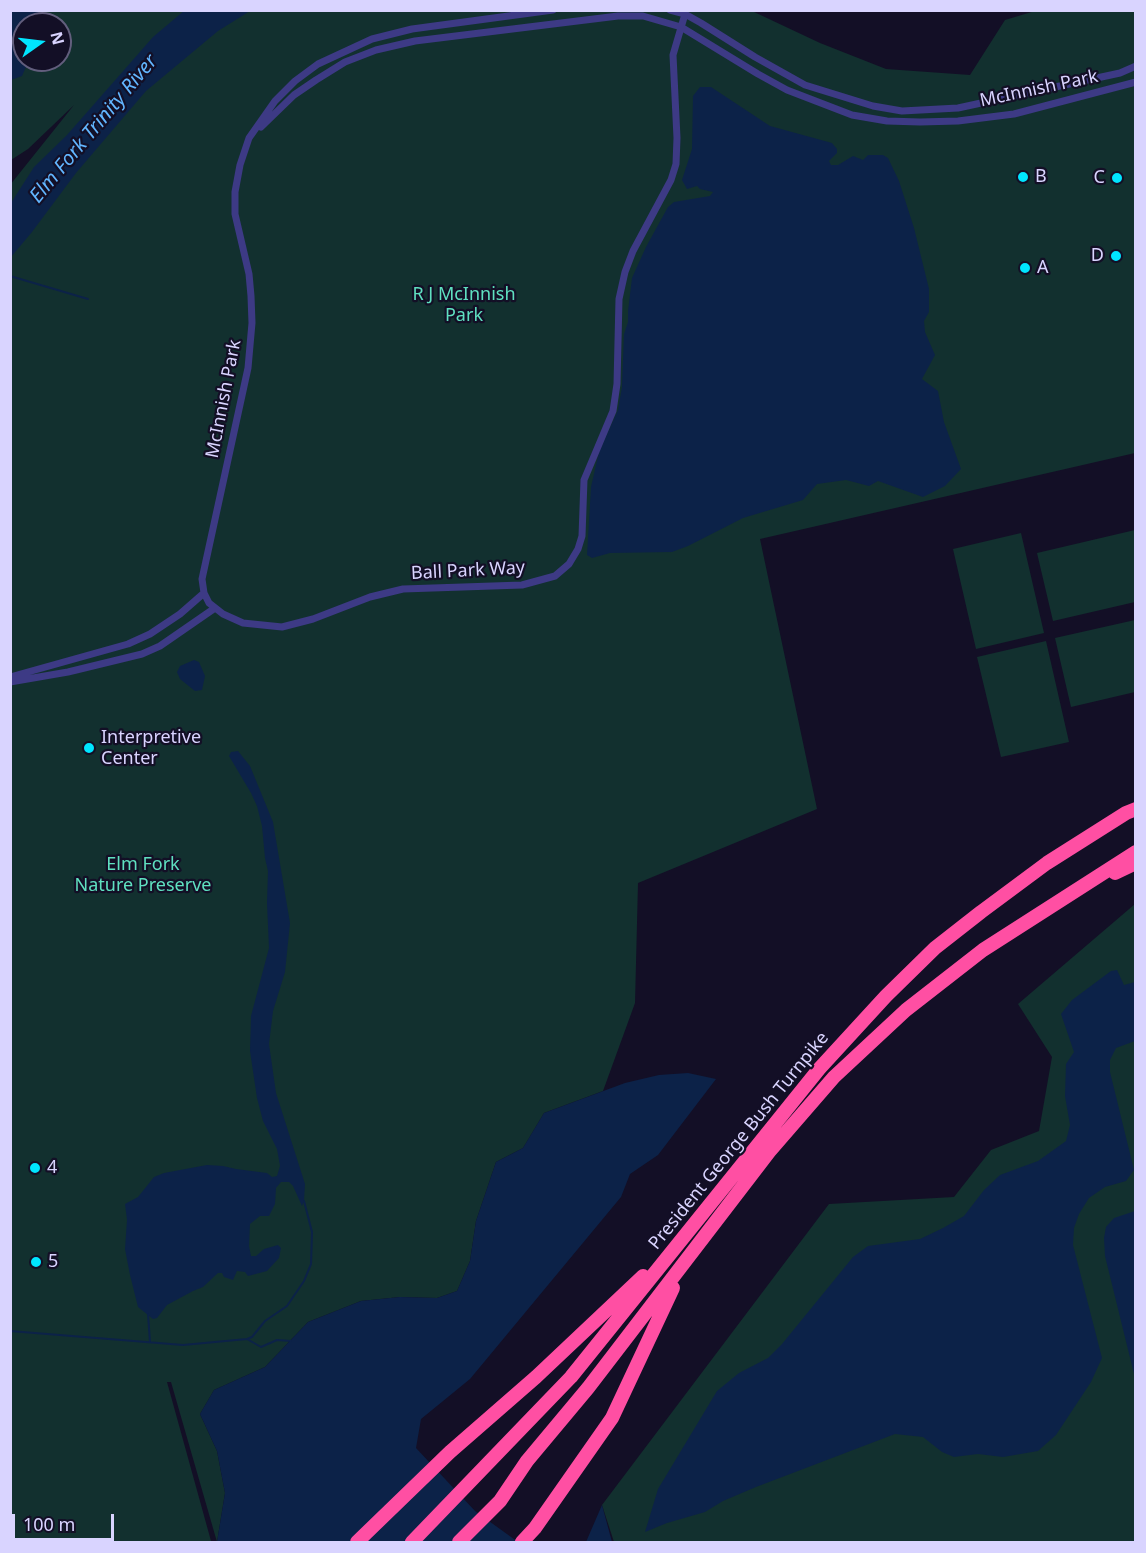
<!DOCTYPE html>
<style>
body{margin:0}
#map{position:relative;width:1146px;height:1553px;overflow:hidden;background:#130f26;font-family:"Noto Sans",sans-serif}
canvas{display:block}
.frame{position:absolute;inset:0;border:12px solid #d9d4ff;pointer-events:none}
.north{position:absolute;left:12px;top:12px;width:60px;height:60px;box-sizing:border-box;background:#130f26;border:2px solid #625e7d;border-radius:50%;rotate:76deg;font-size:16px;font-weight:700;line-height:24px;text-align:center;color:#d9d4ff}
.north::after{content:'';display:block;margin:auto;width:21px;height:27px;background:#00e5ff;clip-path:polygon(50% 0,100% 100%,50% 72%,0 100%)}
.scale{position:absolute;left:12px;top:1514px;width:102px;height:27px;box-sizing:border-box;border:3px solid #d9d4ff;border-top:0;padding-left:8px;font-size:18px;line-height:21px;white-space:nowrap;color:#d9d4ff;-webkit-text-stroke:4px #130f26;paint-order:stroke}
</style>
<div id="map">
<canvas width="1146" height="1553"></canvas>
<div class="frame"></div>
<div class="north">N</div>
<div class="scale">100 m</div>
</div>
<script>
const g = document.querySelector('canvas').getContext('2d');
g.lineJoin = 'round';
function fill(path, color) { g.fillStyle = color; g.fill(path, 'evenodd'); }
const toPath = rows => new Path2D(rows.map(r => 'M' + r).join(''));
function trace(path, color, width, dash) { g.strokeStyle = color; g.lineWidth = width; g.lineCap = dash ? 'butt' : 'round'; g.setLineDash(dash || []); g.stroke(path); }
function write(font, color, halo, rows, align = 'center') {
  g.font = font + ' "Noto Sans",sans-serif'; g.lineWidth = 4.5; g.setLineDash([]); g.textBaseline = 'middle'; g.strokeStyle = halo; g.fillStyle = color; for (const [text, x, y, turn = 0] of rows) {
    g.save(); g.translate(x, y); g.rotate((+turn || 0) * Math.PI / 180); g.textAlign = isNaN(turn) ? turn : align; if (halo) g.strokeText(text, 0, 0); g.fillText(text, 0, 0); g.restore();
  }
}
const green = toPath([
 [11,11,752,11,820,43,886,69,970,75,1005,20,1035,11,1135,11,1135,453,760,539,817,809,638,883,635,1003,603,1091,544,1113,523,1148,496,1162,476,1221,470,1261,457,1291,437,1298,400,1297,361,1301,308,1322,265,1367,214,1390,200,1414,217,1451,225,1493,217,1542,171,1382,167,1382,211,1541,11,1542,10,185,74,105,28,149,11,160],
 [24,24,60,24,60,60,24,60],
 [1135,530,1135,602,1053,621,1037,553],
 [1021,533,1044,633,976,649,953,549],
 [1135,620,1135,692,1071,707,1055,638],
 [1046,641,1069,742,1001,757,977,657],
 [1135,904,1135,1542,614,1542,602,1505,829,1204,954,1197,991,1150,1039,1131,1052,1057,1018,1004]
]);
const water = toPath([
 [11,10,39,11,39,24,24,24,24,60,29,60,22,76,11,80],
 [185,10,250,11,218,31,146,91,76,173,32,232,11,257,11,203,34,167,67,135,153,37],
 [700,87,711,87,770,126,832,143,837,149,837,153,829,161,831,165,838,165,853,156,863,160,868,155,883,155,888,158,899,181,914,228,929,289,929,312,924,321,925,332,935,355,922,379,938,391,944,422,961,469,945,486,923,497,878,481,869,486,846,480,817,484,803,500,743,518,688,546,672,552,610,553,592,558,587,555,591,487,599,452,618,410,622,387,624,334,628,322,628,311,632,278,646,247,668,207,674,202,710,196,713,192,700,189,697,186,687,189,682,180,692,149,693,96],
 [194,660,199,662,205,676,202,690,195,691,180,679,177,672,180,666],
 [238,751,250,766,273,822,290,923,285,972,273,1011,269,1044,276,1093,305,1184,304,1201,302,1206,293,1186,289,1182,281,1182,276,1188,275,1204,269,1216,260,1216,250,1224,249,1246,251,1256,256,1256,264,1249,278,1245,281,1248,279,1258,267,1271,248,1276,245,1272,237,1271,233,1280,224,1277,222,1273,218,1273,203,1287,193,1291,167,1305,157,1318,153,1319,138,1307,130,1275,125,1249,127,1220,125,1204,138,1197,154,1177,164,1173,207,1165,223,1166,236,1169,267,1173,272,1177,277,1176,280,1166,277,1149,263,1121,257,1098,250,1051,251,1016,269,948,267,903,268,871,265,858,262,826,257,806,251,793,229,756,231,752],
 [1117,970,1124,985,1135,982,1135,1041,1116,1048,1110,1060,1110,1072,1134,1170,1126,1181,1105,1187,1089,1198,1079,1214,1074,1228,1073,1245,1102,1358,1091,1382,1056,1435,1038,1451,1003,1457,978,1454,954,1457,942,1452,923,1437,895,1434,756,1487,723,1501,705,1512,667,1523,645,1532,658,1489,717,1391,739,1373,768,1358,782,1344,853,1257,868,1246,920,1239,943,1228,964,1216,984,1190,1000,1175,1038,1161,1066,1141,1070,1125,1065,1096,1066,1064,1074,1052,1061,1014,1072,1000,1111,971],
 [688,1073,716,1079,658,1155,630,1174,621,1197,470,1379,421,1419,416,1448,475,1511,518,1542,217,1542,225,1493,217,1451,200,1414,214,1390,265,1367,308,1322,361,1301,400,1297,437,1298,457,1291,470,1261,476,1221,496,1162,523,1148,544,1113,625,1083,659,1075],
 [1135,1211,1136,1211,1135,1378,1105,1256,1104,1238,1106,1227,1114,1218],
 [602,1505,612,1542,586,1542]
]);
const stream = toPath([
 [10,276,88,299],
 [148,1314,150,1342],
 [10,1331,183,1345,247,1339,261,1347,277,1340,291,1341],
 [247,1339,252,1337,265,1321,287,1306,304,1281,311,1264,312,1232,304,1201]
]);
const street = toPath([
 [553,10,412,29,372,39,318,64,295,81,275,101,249,138,240,165,235,192,235,214,249,274,251,296,252,323,248,368,202,579,204,593,209,603,223,614,243,623,282,627,313,619,370,597,403,589,522,585,555,576,569,564,578,549,582,536,584,480,613,411,617,384,619,299,625,272,633,251,671,180,676,164,677,138,673,55,685,14],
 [670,10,685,14,701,23,755,57,805,85,873,106,902,111,958,108,1120,73,1136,66],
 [261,127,294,95,316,80,345,62,376,50,415,41,618,16,643,16,681,27,758,74,787,90,852,115,887,121,920,122,958,121,1014,114,1136,82],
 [10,677,128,644,150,634,180,614,204,593],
 [10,682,68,672,142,654,160,646,215,608]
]);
const highway = toPath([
 [1115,873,1136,863],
 [357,1542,450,1452,536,1377,643,1276],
 [412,1542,571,1377,819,1069,886,996,935,948,981,912,1047,863,1126,813,1136,809],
 [459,1542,500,1501,527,1461,588,1388,769,1152,834,1077,906,1010,983,950,1136,852],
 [522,1542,535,1528,612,1418,673,1288]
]);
const markers = [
 [1023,177,6,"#00e5ff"],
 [1117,178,6,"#00e5ff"],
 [1116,256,6,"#00e5ff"],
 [1025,268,6,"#00e5ff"],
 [89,748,6,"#00e5ff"],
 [35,1168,6,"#00e5ff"],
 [36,1262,6,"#00e5ff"]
];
const streetNames = [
 ["McInnish Park",1039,89,-12],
 ["McInnish Park",224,399,-79],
 ["Ball Park Way",468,571,-3],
 ["President George Bush Turnpike",739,1141,-51]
];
const poiNames = [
 ["B",1035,177],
 ["C",1105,178,"right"],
 ["D",1104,256,"right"],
 ["A",1037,268],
 ["Interpretive",101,738],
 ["Center",101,759],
 ["4",47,1168],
 ["5",48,1262]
];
const parkNames = [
 ["R J McInnish",464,295],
 ["Park",464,316],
 ["Elm Fork",143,865],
 ["Nature Preserve",143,886]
];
const waterNames = [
 ["Elm Fork Trinity River",94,129,-50]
];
fill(green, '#12302f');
fill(water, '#0c2248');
trace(stream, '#0c2248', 2);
trace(street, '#3d3a85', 7);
trace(highway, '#ff4fa3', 14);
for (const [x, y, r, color] of markers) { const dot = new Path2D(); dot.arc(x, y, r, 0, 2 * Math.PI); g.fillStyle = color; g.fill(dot); trace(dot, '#130f26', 2); }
write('18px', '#d9d4ff', '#130f26', streetNames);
write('18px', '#d9d4ff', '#130f26', poiNames, 'left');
write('18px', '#5fe0c0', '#130f26', parkNames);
write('italic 20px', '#62b6ff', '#130f26', waterNames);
</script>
